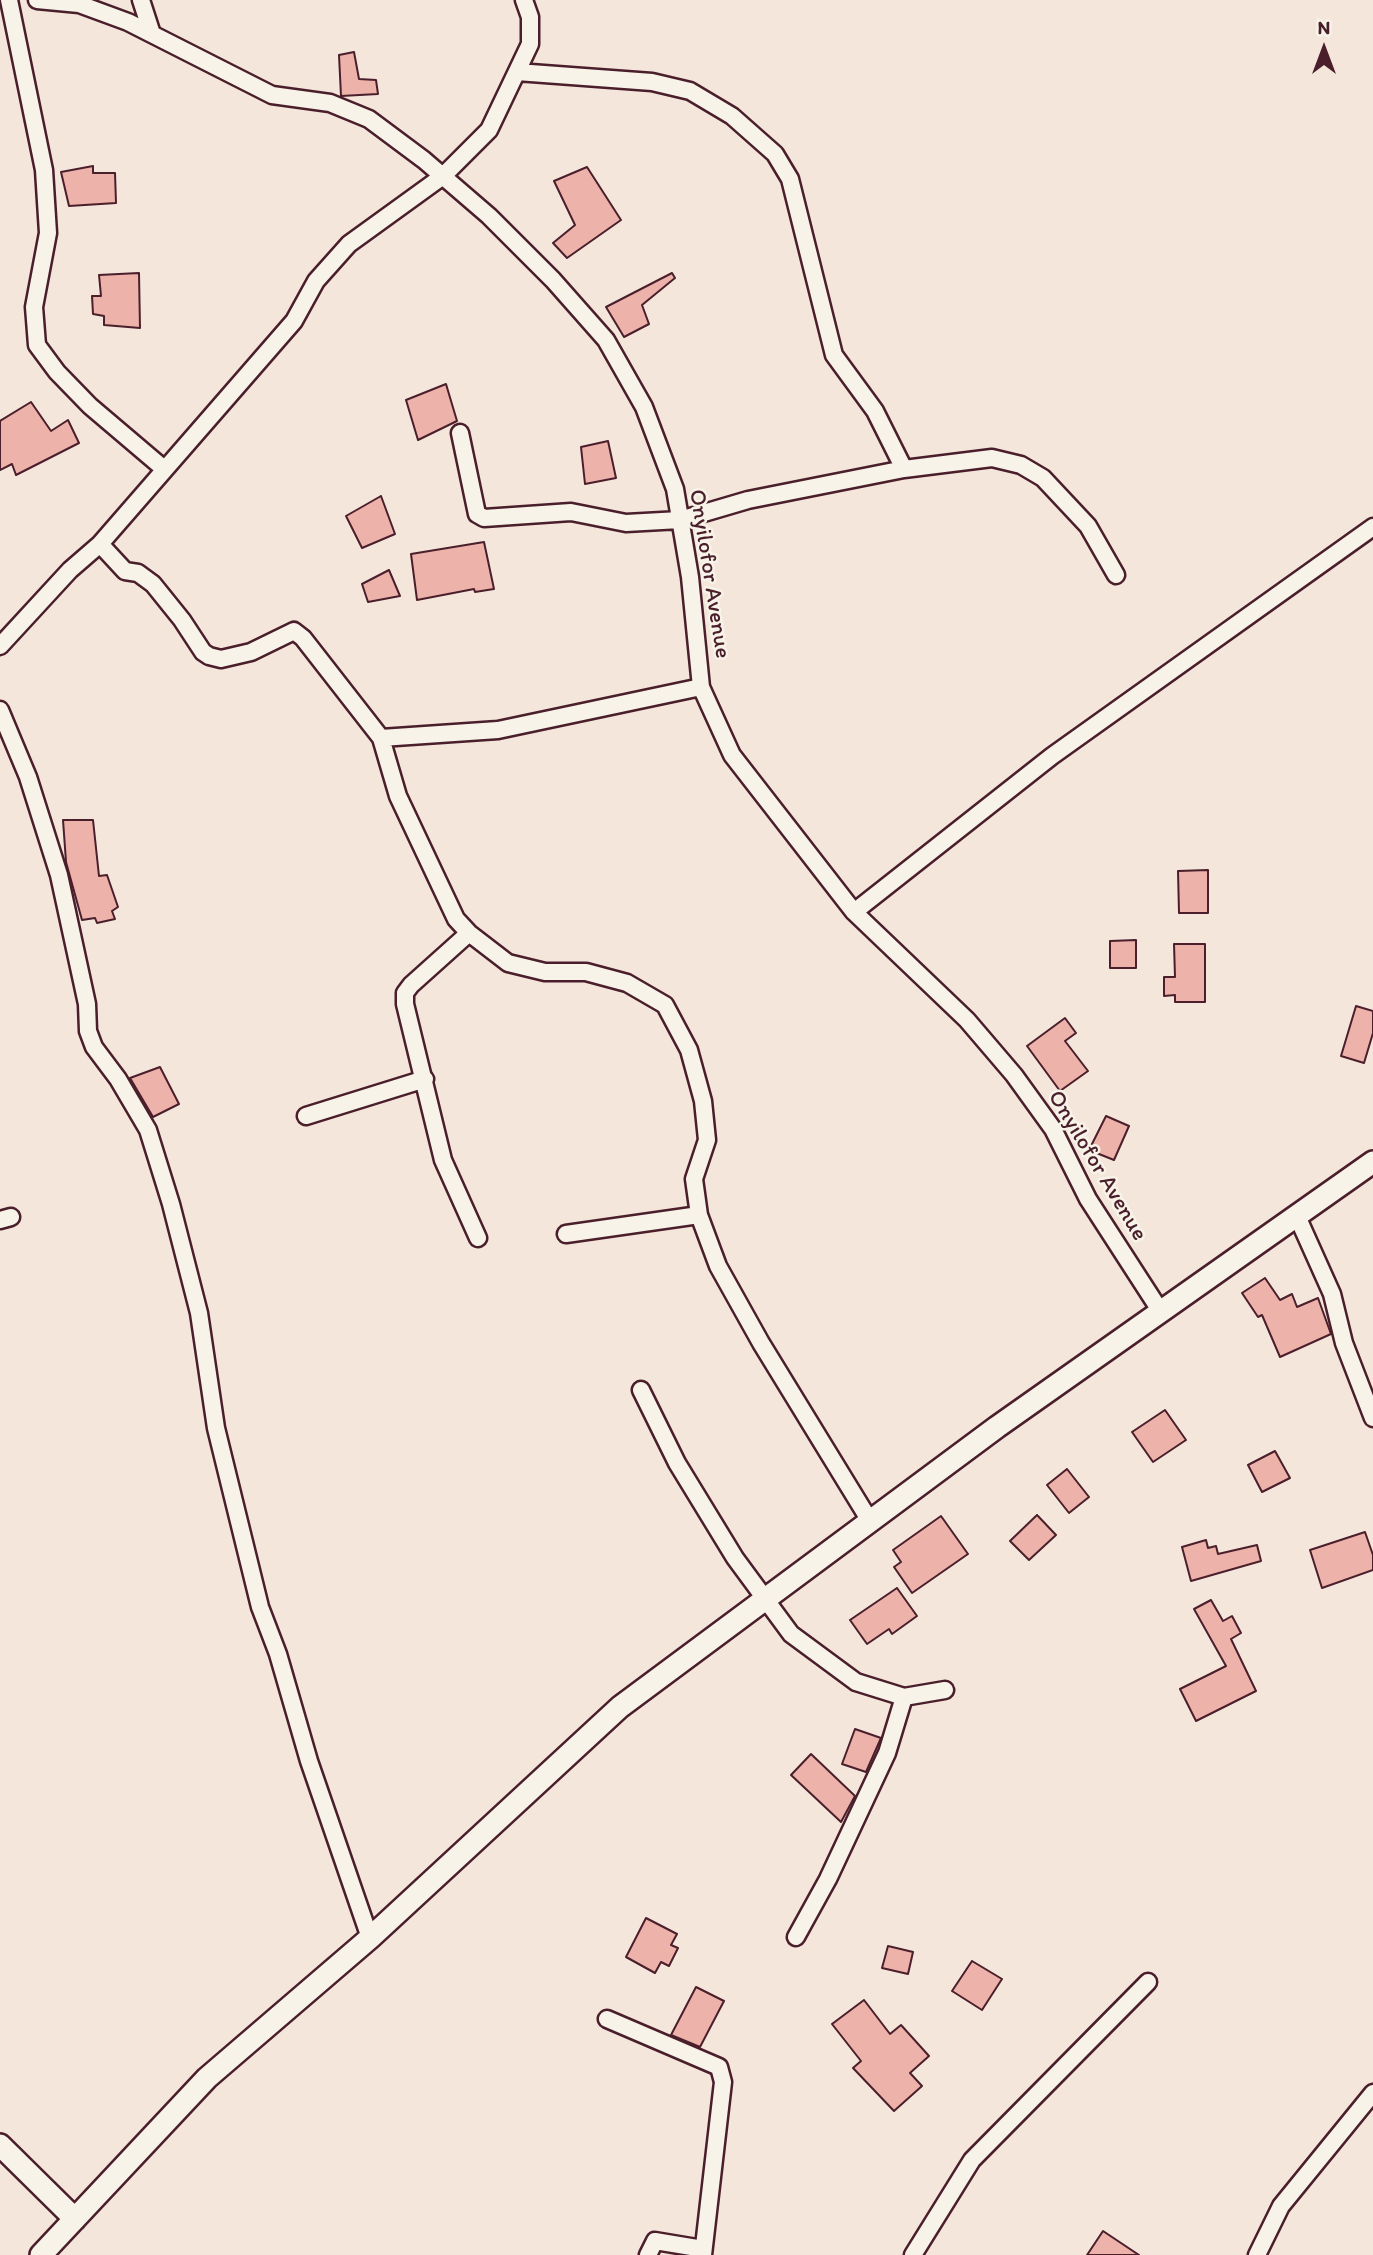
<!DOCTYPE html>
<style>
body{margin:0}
#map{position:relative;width:1373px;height:2255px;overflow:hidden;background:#f5e6dc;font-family:Itim,sans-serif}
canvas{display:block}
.north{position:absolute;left:1289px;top:14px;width:70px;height:70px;-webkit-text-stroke:5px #f7f3e8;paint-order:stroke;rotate:0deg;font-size:19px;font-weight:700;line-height:28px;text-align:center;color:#4a1f2b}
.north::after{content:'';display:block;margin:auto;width:24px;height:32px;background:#4a1f2b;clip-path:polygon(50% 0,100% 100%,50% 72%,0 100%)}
</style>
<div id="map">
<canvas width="1373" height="2255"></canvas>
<div class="north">N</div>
</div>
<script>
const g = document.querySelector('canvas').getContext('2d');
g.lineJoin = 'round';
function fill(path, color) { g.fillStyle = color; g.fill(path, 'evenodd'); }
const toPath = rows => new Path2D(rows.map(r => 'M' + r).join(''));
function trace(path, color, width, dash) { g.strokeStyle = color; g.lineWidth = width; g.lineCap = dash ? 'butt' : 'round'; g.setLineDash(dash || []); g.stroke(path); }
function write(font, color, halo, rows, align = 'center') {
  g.font = font + ' Itim,sans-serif'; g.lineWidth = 5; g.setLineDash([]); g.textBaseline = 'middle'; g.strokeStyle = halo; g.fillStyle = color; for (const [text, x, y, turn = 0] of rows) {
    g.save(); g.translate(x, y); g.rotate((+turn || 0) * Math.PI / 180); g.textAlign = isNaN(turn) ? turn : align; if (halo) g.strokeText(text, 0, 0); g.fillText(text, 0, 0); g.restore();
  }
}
const building = toPath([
 [354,52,359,79,376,80,378,94,341,96,339,55,354,52],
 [93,166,93,173,115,173,116,203,69,206,61,172,93,166],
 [587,167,621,220,567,258,553,243,575,225,554,181,587,167],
 [139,273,140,328,104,325,104,316,93,314,92,296,101,296,99,275,139,273],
 [672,273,675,278,642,305,649,324,624,337,606,307,672,273],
 [446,384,457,421,418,440,406,400,446,384],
 [31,402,51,431,68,420,79,443,16,475,12,464,0,470,0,421,31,402],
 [608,441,616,478,585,484,581,447,608,441],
 [381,496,395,534,362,548,346,516,381,496],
 [484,542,494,589,475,592,474,589,417,600,411,554,484,542],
 [389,570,400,596,368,602,362,584,389,570],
 [63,820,93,820,99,876,107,875,118,907,112,911,115,919,97,923,95,918,82,920,66,862,63,820],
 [1208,870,1208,913,1179,913,1178,871,1208,870],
 [1136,940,1136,968,1110,968,1110,941,1136,940],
 [1174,944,1205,944,1205,1002,1175,1002,1175,995,1164,996,1164,977,1175,977,1174,944],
 [1356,1006,1373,1011,1373,1033,1364,1063,1341,1056,1356,1006],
 [1065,1018,1076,1033,1065,1041,1088,1071,1060,1091,1027,1046,1065,1018],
 [160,1067,179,1104,153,1117,130,1078,160,1067],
 [1106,1116,1129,1126,1114,1160,1089,1150,1106,1116],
 [1265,1278,1280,1300,1292,1294,1297,1307,1318,1298,1331,1334,1280,1357,1262,1315,1258,1317,1242,1293,1265,1278],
 [1165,1410,1186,1440,1153,1462,1132,1432,1165,1410],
 [1275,1451,1290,1478,1262,1492,1248,1465,1275,1451],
 [1067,1469,1089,1497,1069,1513,1047,1485,1067,1469],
 [1037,1515,1056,1535,1029,1560,1010,1541,1037,1515],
 [941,1516,968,1554,912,1593,894,1567,901,1562,893,1550,941,1516],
 [1365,1532,1373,1555,1373,1570,1322,1588,1310,1550,1365,1532],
 [1206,1540,1208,1548,1216,1546,1218,1554,1257,1545,1261,1561,1191,1581,1182,1547,1206,1540],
 [897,1588,917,1616,892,1634,889,1629,867,1644,850,1620,897,1588],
 [1211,1600,1223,1621,1232,1616,1241,1633,1231,1639,1256,1691,1196,1721,1180,1689,1226,1666,1194,1609,1211,1600],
 [855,1729,881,1738,866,1772,842,1764,855,1729],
 [811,1754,855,1796,841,1822,791,1775,811,1754],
 [646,1918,677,1934,671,1945,678,1948,669,1966,661,1962,655,1973,626,1957,646,1918],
 [888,1946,913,1952,908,1974,882,1968,888,1946],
 [972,1961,1002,1979,982,2010,952,1991,972,1961],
 [696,1987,724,2001,700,2047,671,2035,696,1987],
 [864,2000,890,2034,901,2025,929,2056,910,2073,922,2086,894,2111,853,2068,861,2061,832,2024,864,2000],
 [1103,2231,1139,2255,1087,2255,1103,2231]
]);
const street = toPath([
 [9,0,44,170,48,233,34,307,37,345,57,372,90,406,163,468],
 [37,0,79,4,128,22,272,95,330,103,369,119,424,160,489,216,553,280,606,340,644,407,675,489,690,577,701,687,732,755,854,912,967,1020,1014,1075,1053,1129,1088,1199,1161,1312],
 [141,0,152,34],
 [517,72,652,82,690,91,732,116,775,154,790,179,834,355,875,411,904,469],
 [460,433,477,514,484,518,571,512,626,523,680,520,748,500,904,469,992,458,1021,465,1043,478,1088,526,1116,575],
 [100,544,125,571,138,573,153,584,182,620,203,652,209,656,221,659,251,652,294,631,303,638,381,738,398,796,456,919,469,933,508,963,545,972,586,972,627,983,665,1005,689,1050,703,1101,707,1140,694,1179,699,1215,718,1266,761,1343,870,1521],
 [0,646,70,570,100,544,294,321,316,281,349,244,443,176,489,130,530,44,530,17,524,0],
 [0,710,28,777,59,875,87,1004,88,1031,94,1047,118,1079,148,1130,171,1204,199,1313,216,1428,260,1607,278,1654,309,1761,370,1938],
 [381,738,498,730,701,687],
 [854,912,1052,756,1373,527],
 [469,933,411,985,405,993,405,1004,443,1160,478,1238],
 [306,1116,425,1079],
 [1297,1216,1332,1294,1344,1343,1373,1418],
 [0,1220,11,1217],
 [566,1234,699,1215],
 [641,1390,677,1463,735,1558,791,1634,856,1682,904,1697,945,1690],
 [796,1937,828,1879,887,1753,904,1697],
 [607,2019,719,2067,723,2082,703,2255],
 [648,2255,655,2241,703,2249],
 [913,2255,972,2160,1148,1982],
 [1257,2255,1281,2206,1373,2093]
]);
const secondary = toPath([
 [0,2145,75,2219],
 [41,2255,207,2078,370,1938,620,1707,997,1427,1373,1162]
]);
const streetNames = [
 ["Onyilofor Avenue",709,574,81],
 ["Onyilofor Avenue",1097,1166,59]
];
fill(building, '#edb2aa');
trace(building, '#4a1f2b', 2);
trace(street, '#4a1f2b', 21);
trace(secondary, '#4a1f2b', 26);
trace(street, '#f7f3e8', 16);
trace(secondary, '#f7f3e8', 21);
write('23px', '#4a1f2b', '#f7f3e8', streetNames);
</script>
